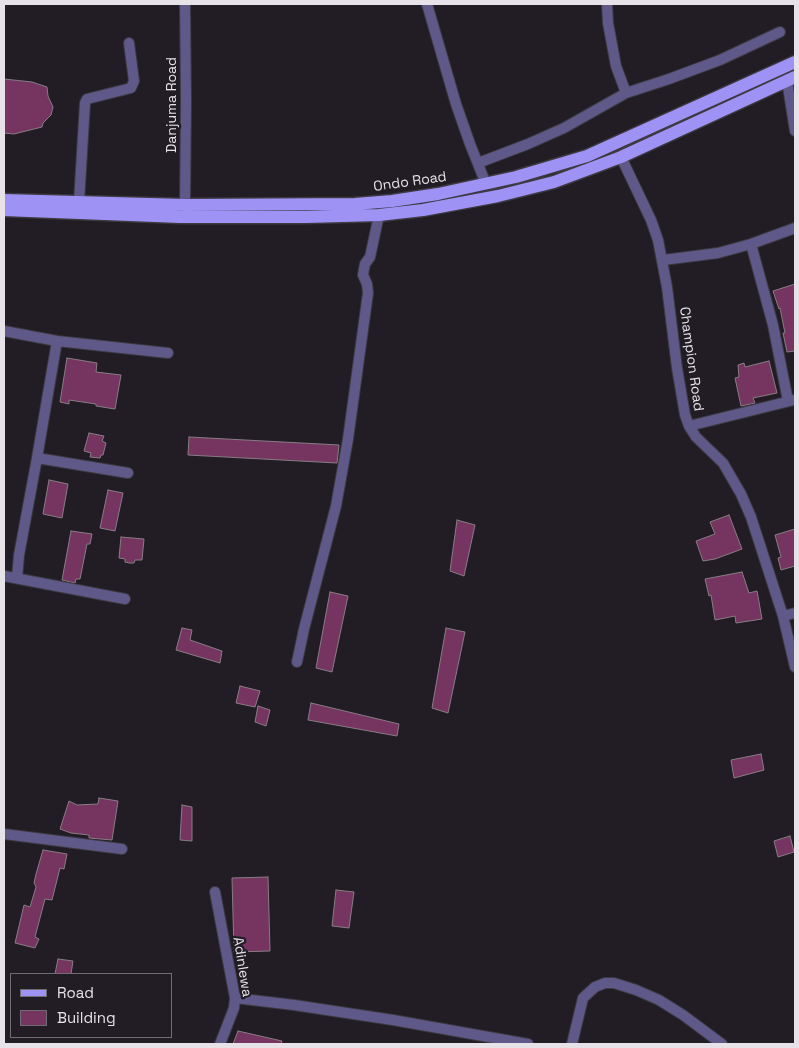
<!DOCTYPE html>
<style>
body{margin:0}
#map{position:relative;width:799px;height:1048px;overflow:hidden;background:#221d25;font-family:"Space Grotesk",sans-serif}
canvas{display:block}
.frame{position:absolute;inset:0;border:5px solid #e6e2e8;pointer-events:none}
.legend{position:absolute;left:10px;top:973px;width:162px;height:65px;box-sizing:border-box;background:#221d25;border:1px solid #706c73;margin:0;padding:6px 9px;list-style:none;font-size:15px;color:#e6e2e8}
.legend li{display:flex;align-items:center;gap:10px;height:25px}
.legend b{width:25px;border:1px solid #706c73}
</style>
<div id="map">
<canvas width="799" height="1048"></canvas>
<div class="frame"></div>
<ul class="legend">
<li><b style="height:6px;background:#9f92f5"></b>Road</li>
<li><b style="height:14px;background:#753560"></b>Building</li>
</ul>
</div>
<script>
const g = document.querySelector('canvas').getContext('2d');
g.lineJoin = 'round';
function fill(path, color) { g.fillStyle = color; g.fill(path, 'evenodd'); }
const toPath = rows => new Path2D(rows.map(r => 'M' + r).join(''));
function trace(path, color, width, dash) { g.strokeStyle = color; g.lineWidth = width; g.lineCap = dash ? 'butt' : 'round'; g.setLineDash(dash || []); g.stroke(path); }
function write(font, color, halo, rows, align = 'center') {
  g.font = font + ' "Space Grotesk",sans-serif'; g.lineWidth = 4.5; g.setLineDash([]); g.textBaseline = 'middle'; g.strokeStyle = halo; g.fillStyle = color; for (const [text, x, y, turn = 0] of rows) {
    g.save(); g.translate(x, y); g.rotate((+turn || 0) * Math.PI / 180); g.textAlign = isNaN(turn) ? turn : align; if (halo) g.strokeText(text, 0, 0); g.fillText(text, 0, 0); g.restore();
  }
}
const building = toPath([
 [4,79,32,82,47,87,48,96,53,107,51,115,43,123,42,127,14,134,4,133,4,79],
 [795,284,795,351,787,352,783,333,785,333,780,308,779,309,773,291,795,284],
 [67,358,97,363,96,372,121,375,115,409,96,406,96,404,69,400,69,404,60,402,67,358],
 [769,361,777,393,753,398,755,403,741,406,735,378,739,377,738,365,744,363,745,367,769,361],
 [89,433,104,436,102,441,106,443,103,455,101,455,100,458,90,457,91,453,84,451,89,433],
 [189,437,339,445,337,463,188,455,189,437],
 [49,480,68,484,62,518,43,514,49,480],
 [108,490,123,493,115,531,100,528,108,490],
 [729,515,742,549,715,559,703,561,696,541,715,534,710,522,729,515],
 [457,520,475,525,464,576,450,571,457,520],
 [795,529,795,566,781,570,778,558,781,557,775,535,795,529],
 [71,531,92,534,90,544,87,544,80,579,76,579,75,583,62,580,71,531],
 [121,537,144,539,142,560,135,560,134,563,129,563,125,562,125,559,119,558,121,537],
 [742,572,749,593,757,591,762,619,736,623,735,616,715,620,711,595,709,596,705,579,742,572],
 [330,592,348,596,332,672,316,668,330,592],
 [182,628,192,630,190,640,222,651,220,663,176,650,182,628],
 [446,628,465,632,448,713,432,708,446,628],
 [240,686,260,691,255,707,236,703,240,686],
 [311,703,399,724,397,736,308,720,311,703],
 [258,706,270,710,266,726,255,722,258,706],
 [761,754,764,770,734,778,731,760,761,754],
 [99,798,118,801,112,840,89,838,89,835,71,833,60,829,69,801,77,805,98,804,99,798],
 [182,805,192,807,192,841,180,840,182,805],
 [790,836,794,852,778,857,774,841,790,836],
 [43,850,67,854,64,869,60,868,52,900,45,899,35,937,39,939,35,948,15,943,24,905,30,907,36,887,34,883,36,874,43,850],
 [268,877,270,951,234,952,232,878,268,877],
 [336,890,354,892,349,928,332,926,336,890],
 [58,959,73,961,71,974,55,974,58,959],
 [238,1031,282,1041,281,1044,233,1044,238,1031]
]);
const minor = toPath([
 [185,4,186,101,185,205],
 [427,4,456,104,470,144,486,184],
 [607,4,608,23,616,66,626,93],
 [787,81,795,131],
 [621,157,651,220,658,240,667,287,677,368,685,415,689,426,696,437,723,463,741,494,751,517,783,616,795,667],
 [478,163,528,144,564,128,626,93,669,79,720,60,780,32],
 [79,202,85,103,87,99,131,88,134,81,129,43],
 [751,244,773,325,788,401],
 [663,260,718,253,751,244,795,228],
 [4,331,57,341,168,353],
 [689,426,794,400],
 [37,458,128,473],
 [4,576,125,599],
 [17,578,19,555,37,458,57,341],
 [783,616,795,613],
 [297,662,304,629,336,506,348,439,368,293,367,284,363,275,364,269,365,264,370,257,379,215],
 [4,834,122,849],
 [215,892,235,998,234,1008,220,1044],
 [235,998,294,1005,393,1020,528,1044],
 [572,1044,583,998,595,987,605,983,614,983,636,990,659,1000,683,1015,722,1044]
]);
const major = toPath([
 [4,200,185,205,355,204,392,201,438,194,516,177,587,156,795,62],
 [4,210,180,217,306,217,379,215,423,210,498,196,554,182,589,169,621,157,795,77]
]);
const streetNames = [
 ["Danjuma Road",172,105,-90],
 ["Ondo Road",410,182,-8],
 ["Champion Road",691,359,82],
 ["Adinlewa",242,967,81]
];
fill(building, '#753560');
trace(building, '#887d84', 1);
trace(minor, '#3d3940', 12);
trace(major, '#3d3940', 15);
trace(minor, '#5e5988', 10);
trace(major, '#9f92f5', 12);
write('14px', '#e6e2e8', '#221d25', streetNames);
</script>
